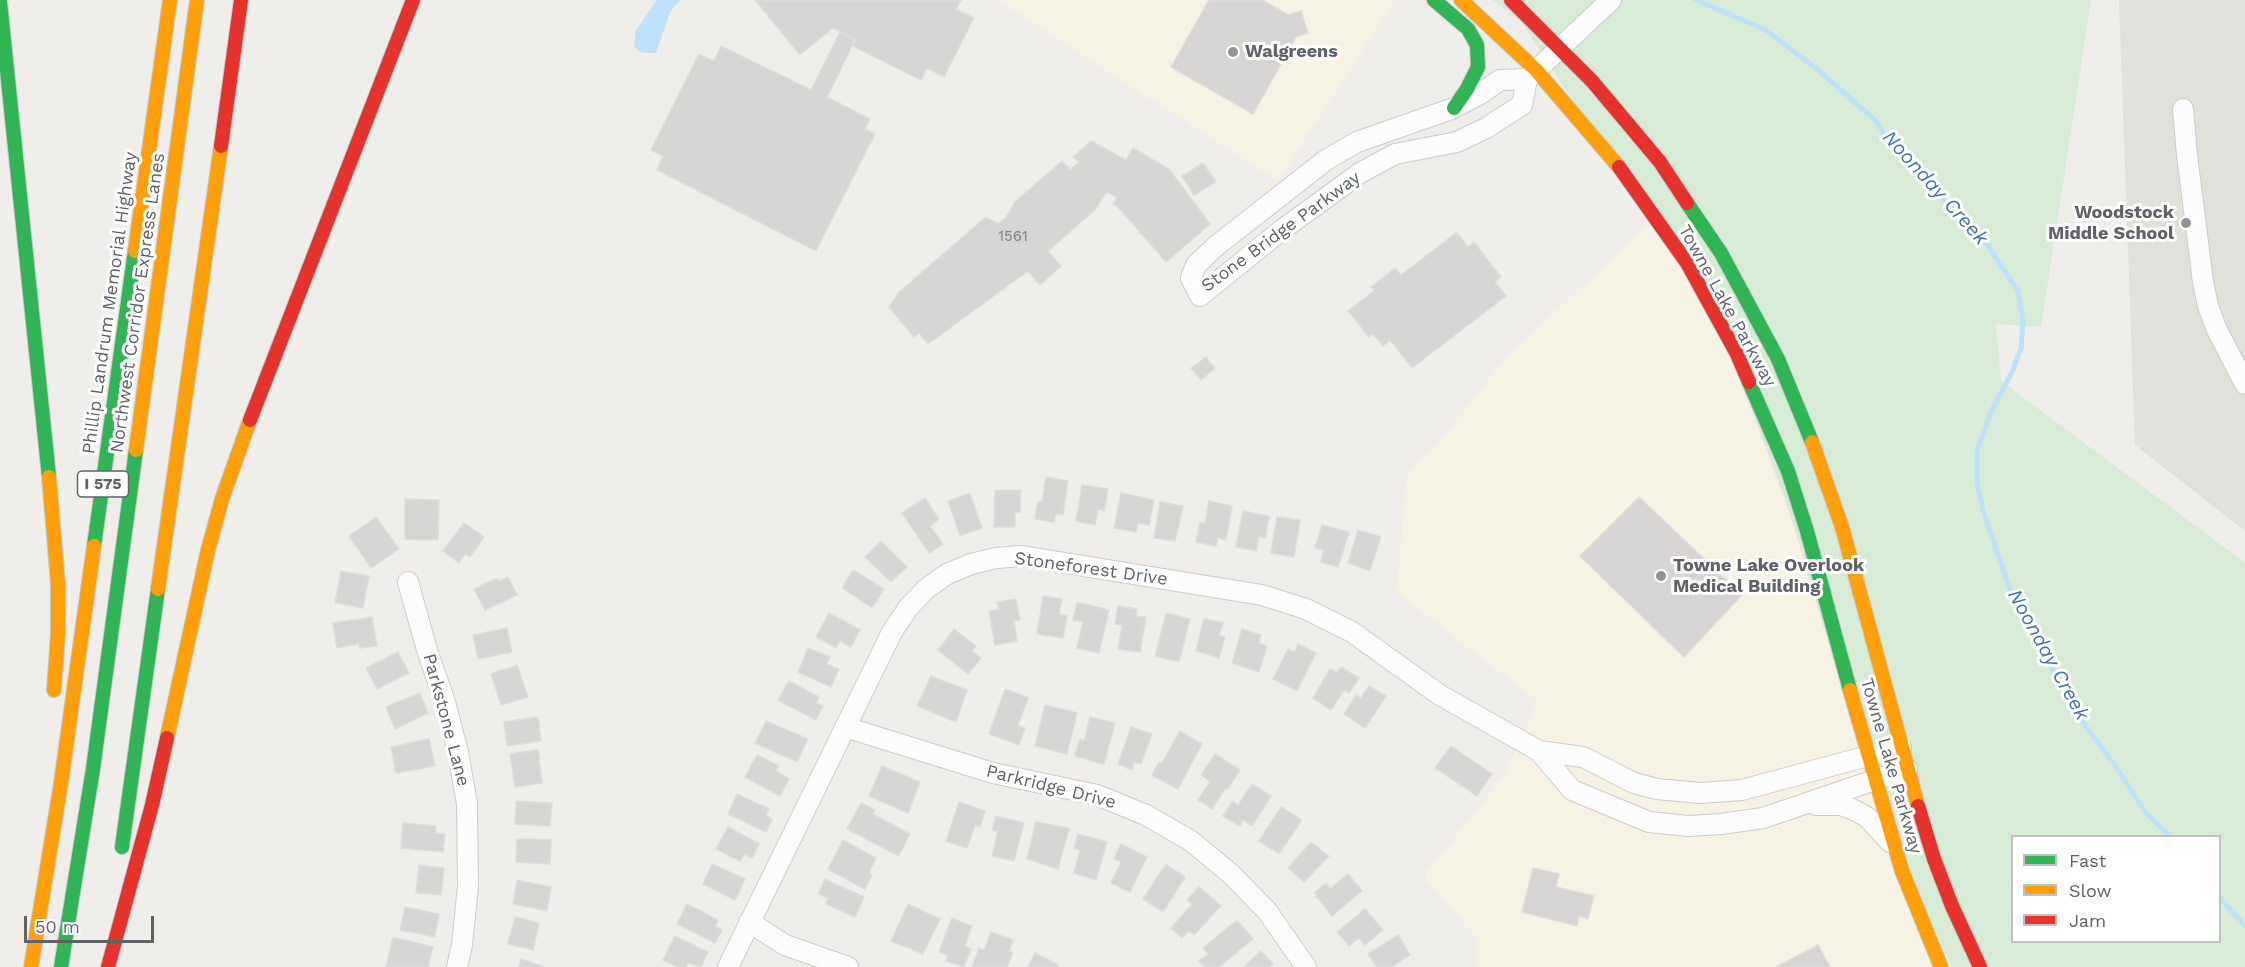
<!DOCTYPE html>
<style>
body{margin:0}
#map{position:relative;width:2245px;height:967px;overflow:hidden;background:#efeeea;font-family:"Work Sans",sans-serif}
canvas{display:block}
.legend{position:absolute;left:2011px;top:835px;width:210px;height:108px;box-sizing:border-box;background:#fff;border:2px solid #bfc1c3;margin:0;padding:8px 10px;list-style:none;font-size:18px;color:#5f6368}
.legend li{display:flex;align-items:center;gap:12px;height:30px}
.legend b{width:30px;border:2px solid #bfc1c3}
.scale{position:absolute;left:24px;top:916px;width:130px;height:27px;box-sizing:border-box;border:3px solid #5f6368;border-top:0;padding-left:8px;font-size:18px;line-height:21px;white-space:nowrap;color:#5f6368;-webkit-text-stroke:4px #fff;paint-order:stroke}
</style>
<div id="map">
<canvas width="2245" height="967"></canvas>
<ul class="legend">
<li><b style="height:8px;background:#30b455"></b>Fast</li>
<li><b style="height:8px;background:#ff9f0a"></b>Slow</li>
<li><b style="height:8px;background:#e5322d"></b>Jam</li>
</ul>
<div class="scale">50 m</div>
</div>
<script>
const g = document.querySelector('canvas').getContext('2d');
g.lineJoin = 'round';
function fill(path, color) { g.fillStyle = color; g.fill(path, 'evenodd'); }
const toPath = rows => new Path2D(rows.map(r => 'M' + r).join(''));
function trace(path, color, width, dash) { g.strokeStyle = color; g.lineWidth = width; g.lineCap = dash ? 'butt' : 'round'; g.setLineDash(dash || []); g.stroke(path); }
function write(font, color, halo, rows, align = 'center') {
  g.font = font + ' "Work Sans",sans-serif'; g.lineWidth = 6; g.setLineDash([]); g.textBaseline = 'middle'; g.strokeStyle = halo; g.fillStyle = color; for (const [text, x, y, turn = 0] of rows) {
    g.save(); g.translate(x, y); g.rotate((+turn || 0) * Math.PI / 180); g.textAlign = isNaN(turn) ? turn : align; if (halo) g.strokeText(text, 0, 0); g.fillText(text, 0, 0); g.restore();
  }
}
const commercial = toPath([
 [997,0,1395,0,1278,181],
 [1652,221,1713,304,1952,967,1477,967,1478,940,1424,876,1502,779,1538,701,1397,593,1407,476,1440,441,1507,357]
]);
const education = toPath([
 [2119,0,2245,0,2245,531,2135,445]
]);
const green = toPath([
 [1493,0,2091,0,2041,327,1996,324,2001,381,2245,563,2245,967,1952,967,1872,791,1788,507,1713,304,1652,221,1521,22],
 [2012,836,2220,836,2220,942,2012,942]
]);
const water = toPath([
 [657,0,680,0,670,12,656,53,642,53,634,47,636,30]
]);
const stream = toPath([
 [1696,0,1766,30,1818,70,1875,120,1893,147,1916,164,1945,202,1982,237,2018,291,2023,322,2021,349,2012,372,1991,412,1977,450,1977,484,1985,517,2014,602,2085,725,2116,767,2146,813,2170,836],
 [2220,898,2245,926]
]);
const building = toPath([
 [755,0,961,0,956,9,974,18,944,77,927,68,921,80,853,46,856,40,833,28,800,55,755,0],
 [1209,0,1262,0,1289,15,1301,11,1308,33,1296,37,1253,114,1171,67,1209,0],
 [840,32,855,40,827,97,870,119,865,129,875,134,816,251,657,170,663,156,651,150,699,54,714,61,721,46,811,90,840,32],
 [1091,141,1126,160,1133,148,1170,170,1210,224,1166,262,1118,207,1113,204,1117,198,1107,191,1095,210,1048,251,1061,266,1040,285,1028,271,928,344,919,333,914,337,889,307,899,292,986,217,998,224,1006,217,1016,201,1062,161,1070,170,1079,162,1073,157,1091,141],
 [1203,163,1216,182,1194,195,1182,176,1203,163],
 [1457,232,1468,247,1474,242,1501,277,1495,282,1506,296,1412,368,1390,340,1383,346,1373,334,1369,337,1348,311,1374,291,1371,287,1395,268,1401,275,1457,232],
 [1206,357,1215,368,1201,380,1191,368,1206,357],
 [1046,477,1068,481,1063,515,1056,514,1054,522,1035,519,1038,501,1042,502,1046,477],
 [1082,485,1108,489,1104,511,1098,510,1095,525,1076,521,1082,485],
 [995,490,1021,490,1020,512,1015,512,1015,527,994,527,995,490],
 [970,493,982,528,960,536,948,501,970,493],
 [1121,493,1154,500,1149,525,1138,523,1136,532,1114,528,1121,493],
 [1639,497,1742,595,1684,657,1580,556,1639,497],
 [925,498,939,519,930,526,943,544,929,553,902,513,925,498],
 [405,499,439,500,438,540,405,539,405,499],
 [1209,501,1232,506,1226,540,1218,538,1216,546,1196,542,1200,522,1205,523,1209,501],
 [1160,502,1183,506,1175,541,1154,538,1160,502],
 [1243,511,1269,516,1265,538,1259,537,1256,551,1236,547,1243,511],
 [376,517,399,549,371,568,349,536,376,517],
 [1277,517,1300,520,1294,557,1271,553,1277,517],
 [464,523,484,537,470,557,465,554,459,563,443,551,464,523],
 [1322,525,1349,532,1338,567,1321,562,1324,550,1315,548,1322,525],
 [1358,530,1381,537,1370,571,1348,563,1358,530],
 [881,541,907,567,891,582,865,557,881,541],
 [853,570,884,589,872,608,842,588,853,570],
 [341,571,369,576,363,608,335,603,341,571],
 [508,577,517,595,485,610,474,589,497,578,499,581,508,577],
 [1043,596,1062,599,1059,614,1067,616,1063,638,1037,634,1043,596],
 [1016,599,1020,620,1014,621,1017,641,995,645,989,611,999,609,997,602,1016,599],
 [1077,602,1109,610,1099,653,1077,648,1083,622,1073,620,1077,602],
 [1118,606,1137,609,1136,616,1146,617,1140,652,1118,649,1122,625,1115,624,1118,606],
 [829,613,860,630,851,647,840,641,836,648,816,637,829,613],
 [1166,613,1190,619,1179,662,1155,656,1166,613],
 [372,617,377,646,360,648,359,644,337,648,333,623,372,617],
 [1204,618,1223,623,1219,635,1225,637,1219,658,1196,651,1204,618],
 [507,628,512,652,478,659,473,635,507,628],
 [954,629,976,646,972,651,981,658,968,674,938,650,954,629],
 [1242,629,1261,635,1259,643,1267,646,1259,672,1232,663,1242,629],
 [1298,644,1316,653,1297,691,1273,679,1288,649,1295,652,1298,644],
 [808,648,830,657,827,664,839,669,831,687,798,672,808,648],
 [398,652,409,673,377,689,366,668,398,652],
 [517,665,528,697,501,705,491,674,517,665],
 [1341,667,1359,678,1349,693,1344,690,1331,710,1313,698,1330,669,1337,673,1341,667],
 [931,676,967,690,956,722,917,706,931,676],
 [789,681,819,697,816,703,823,706,816,720,778,700,789,681],
 [1369,686,1386,696,1365,728,1344,714,1356,695,1361,698,1369,686],
 [1005,689,1028,698,1018,725,1025,728,1019,745,989,734,1005,689],
 [420,693,428,713,395,729,386,707,420,693],
 [1045,705,1077,713,1067,754,1035,746,1045,705],
 [538,717,541,741,507,746,504,722,538,717],
 [1090,717,1115,723,1104,764,1075,756,1080,739,1084,741,1090,717],
 [766,721,808,739,797,762,755,743,766,721],
 [1131,727,1152,734,1141,764,1134,762,1132,770,1118,764,1131,727],
 [1180,731,1202,744,1178,789,1152,775,1159,762,1162,763,1180,731],
 [429,739,435,766,396,773,391,747,429,739],
 [1451,746,1492,774,1477,796,1435,768,1451,746],
 [538,750,542,783,515,787,510,754,538,750],
 [1215,754,1240,770,1227,790,1225,789,1212,809,1198,800,1210,781,1201,775,1215,754],
 [757,755,779,766,776,771,789,779,780,796,745,777,757,755],
 [882,766,920,782,908,813,869,796,882,766],
 [1252,784,1271,796,1252,826,1243,820,1240,826,1223,816,1233,801,1238,805,1252,784],
 [737,794,769,809,766,815,772,819,766,832,728,814,737,794],
 [516,801,552,803,550,826,515,824,516,801],
 [959,802,985,811,980,827,975,825,967,848,946,841,959,802],
 [861,803,875,810,873,814,910,834,899,856,847,829,861,803],
 [1281,807,1302,820,1279,854,1259,841,1281,807],
 [996,816,1024,823,1014,861,992,856,998,832,992,830,996,816],
 [1036,822,1069,828,1058,869,1027,859,1036,822],
 [403,823,436,826,435,833,445,834,443,852,401,848,403,823],
 [728,827,759,844,752,858,744,854,740,861,716,849,728,827],
 [1078,834,1107,842,1096,880,1074,873,1080,850,1074,848,1078,834],
 [517,839,551,840,550,864,516,862,517,839],
 [843,840,876,858,869,873,872,875,865,889,828,869,843,840],
 [1311,842,1329,856,1304,882,1288,868,1311,842],
 [1121,844,1147,857,1130,892,1111,883,1121,862,1114,859,1121,844],
 [712,864,745,879,735,900,703,884,712,864],
 [1166,864,1185,877,1163,912,1143,899,1166,864],
 [419,865,444,868,441,895,416,893,419,865],
 [1533,868,1559,874,1556,887,1594,896,1588,919,1579,916,1577,926,1522,912,1533,868],
 [1348,874,1362,891,1332,916,1314,893,1326,883,1330,889,1348,874],
 [825,879,864,897,855,917,826,904,828,898,818,894,825,879],
 [517,880,551,887,547,911,513,904,517,880],
 [1199,887,1221,906,1194,935,1189,931,1182,938,1171,928,1192,904,1187,900,1199,887],
 [687,904,718,920,715,926,722,930,715,943,677,924,687,904],
 [908,904,940,919,923,954,891,941,908,904],
 [405,907,439,914,435,937,400,930,405,907],
 [1365,909,1383,930,1365,945,1359,938,1349,946,1337,932,1365,909],
 [515,917,539,923,533,950,508,944,515,917],
 [952,918,972,926,965,946,971,949,964,967,946,961,948,955,939,952,952,918],
 [1237,920,1253,939,1219,967,1205,967,1199,961,1208,954,1203,948,1237,920],
 [991,932,1013,940,1009,951,1013,953,1007,967,972,967,979,948,984,950,991,932],
 [1398,935,1410,955,1391,967,1377,967,1368,954,1398,935],
 [675,936,708,952,701,967,688,963,686,967,678,967,663,960,675,936],
 [393,937,433,947,428,967,386,967,393,937],
 [1818,945,1830,967,1776,967,1818,945],
 [1261,951,1273,964,1270,967,1244,967,1261,951],
 [1035,953,1059,965,1058,967,1028,967,1035,953],
 [521,959,544,967,519,967,521,959]
]);
const street = toPath([
 [1527,79,1500,80,1480,94,1454,108,1357,142,1326,160,1216,246,1196,265,1191,278,1200,296,1283,229,1360,173,1395,154,1457,142,1486,128,1522,105,1527,79,1611,0],
 [2183,109,2187,155,2203,282,2208,306,2217,330,2245,384],
 [408,582,427,650,445,702,458,752,467,804,468,886,462,945,457,967],
 [845,727,993,773,1097,795,1146,815,1191,841,1231,874,1267,911,1306,967],
 [1539,751,1583,757,1634,783,1657,789,1700,793,1742,790,1901,747],
 [1816,805,1841,805,1852,809,1867,817,1890,842],
 [749,922,785,945,848,967],
 [728,967,892,632,908,608,926,589,947,574,971,564,996,558,1022,556,1262,595,1306,609,1352,632,1440,695,1539,751,1572,790,1649,822,1688,826,1721,824,1763,818,1907,769]
]);
const fast = toPath([
 [1434,0,1468,29,1477,45,1478,67,1467,89,1454,108],
 [0,2,49,477],
 [1687,203,1721,253,1778,359,1812,442],
 [1749,382,1788,471,1807,531,1850,690],
 [94,546,135,251],
 [122,847,158,589],
 [61,967,93,769,136,450]
]);
const slow = toPath([
 [1461,0,1536,70,1619,167],
 [135,251,170,0],
 [1812,442,1842,527,1918,806],
 [136,450,197,0],
 [49,477,58,584,58,633,54,690],
 [158,589,221,146],
 [1850,690,1902,871,1941,967],
 [167,738,208,550,222,499,250,420],
 [31,967,61,783,94,546]
]);
const jam = toPath([
 [1511,0,1592,81,1660,162,1687,203],
 [221,146,241,0],
 [1619,167,1687,263,1737,354,1749,382],
 [250,420,413,0],
 [1918,806,1934,859,1952,906,1980,967],
 [108,967,152,805,167,738]
]);
const markers = [
 [1233,52,6,"#919496"],
 [2186,223,6,"#919496"],
 [1661,576,6,"#919496"]
];
const numberNames = [
 ["1561",1013,237]
];
const shields = [
 [103,484,51]
];
const shieldNames = [
 ["I 575",103,484]
];
const poiNames = [
 ["Walgreens",1245,52],
 ["Woodstock",2174,213,"right"],
 ["Middle School",2174,234,"right"],
 ["Towne Lake Overlook",1673,566],
 ["Medical Building",1673,587]
];
const streetNames = [
 ["Stone Bridge Parkway",1281,232,-36],
 ["Phillip Landrum Memorial Highway",110,303,-82],
 ["Northwest Corridor Express Lanes",138,303,-82],
 ["Towne Lake Parkway",1727,306,61],
 ["Stoneforest Drive",1091,569,8],
 ["Parkstone Lane",446,720,75],
 ["Towne Lake Parkway",1891,766,74],
 ["Parkridge Drive",1051,787,14]
];
const waterNames = [
 ["Noonday Creek",1935,188,48],
 ["Noonday Creek",2048,655,61]
];
fill(commercial, '#f7f3e4');
fill(education, '#e2e0da');
fill(green, '#d8ebd6');
fill(water, '#bfe0f9');
trace(stream, '#bfe0f9', 5);
fill(building, '#d6d5d3');
trace(building, '#deddd9', 1.5);
trace(street, '#cbcccc', 22);
trace(fast, '#cacacb', 16);
trace(slow, '#cacacb', 16);
trace(jam, '#cacacb', 16);
trace(street, '#fdfcfc', 20);
trace(fast, '#30b455', 14);
trace(slow, '#ff9f0a', 14);
trace(jam, '#e5322d', 14);
for (const [x, y, r, color] of markers) { const dot = new Path2D(); dot.arc(x, y, r, 0, 2 * Math.PI); g.fillStyle = color; g.fill(dot); trace(dot, '#fff', 2); }
write('15px', '#7e8184', null, numberNames);
for (const [x, y, w] of shields) { const box = new Path2D(); box.roundRect(x - w / 2, y - 13, w, 26, 4.5); g.fillStyle = '#fff'; g.fill(box); trace(box, '#5f6368', 1.5); }
write('bold 16px', '#5f6368', null, shieldNames);
write('bold 18px', '#5f6368', '#fff', poiNames, 'left');
write('18px', '#5f6368', '#fff', streetNames);
write('italic 20px', '#4174aa', '#fff', waterNames);
</script>
